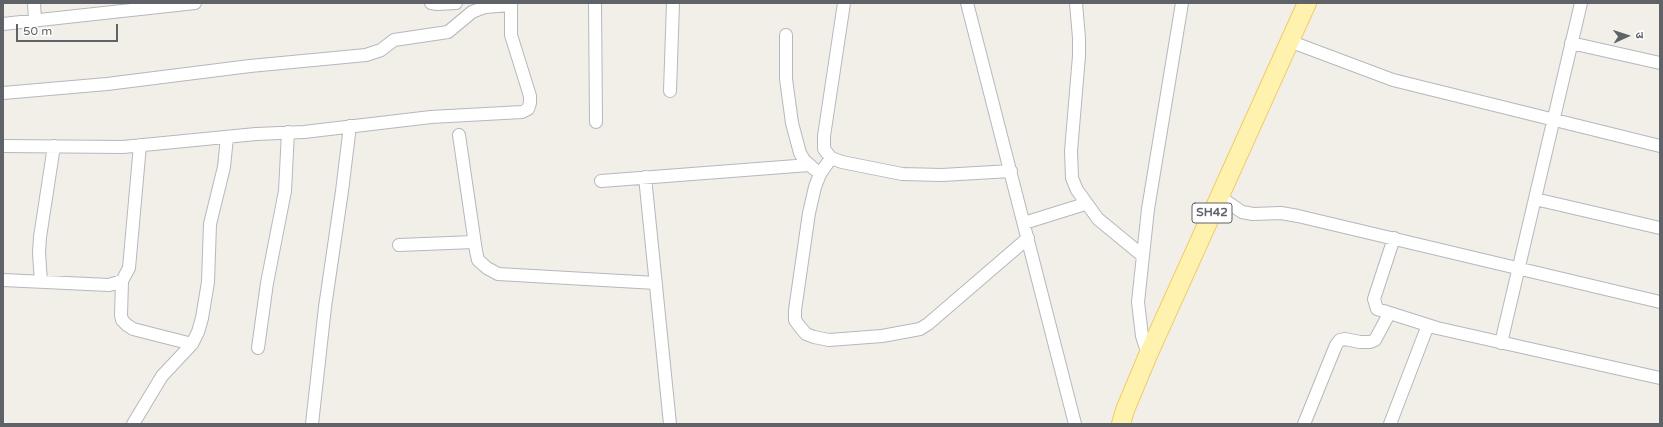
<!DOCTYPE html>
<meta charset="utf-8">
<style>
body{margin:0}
#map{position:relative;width:1663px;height:427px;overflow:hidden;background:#f1efe8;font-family:"Varela Round","Noto Sans Devanagari",sans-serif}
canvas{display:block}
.frame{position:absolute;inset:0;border:4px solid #5f6368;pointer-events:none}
.north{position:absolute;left:1607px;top:16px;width:40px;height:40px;-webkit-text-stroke:3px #fff;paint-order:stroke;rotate:87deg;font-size:11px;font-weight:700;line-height:16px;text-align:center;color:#5f6368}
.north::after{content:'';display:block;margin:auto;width:14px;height:18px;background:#5f6368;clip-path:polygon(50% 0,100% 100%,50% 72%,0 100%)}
.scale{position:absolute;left:16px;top:24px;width:102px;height:18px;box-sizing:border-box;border:2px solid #5f6368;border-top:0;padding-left:5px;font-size:12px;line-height:14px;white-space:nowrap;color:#5f6368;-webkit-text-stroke:3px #fff;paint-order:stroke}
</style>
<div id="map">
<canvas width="1663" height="427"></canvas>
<div class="frame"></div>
<div class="north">उ</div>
<div class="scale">50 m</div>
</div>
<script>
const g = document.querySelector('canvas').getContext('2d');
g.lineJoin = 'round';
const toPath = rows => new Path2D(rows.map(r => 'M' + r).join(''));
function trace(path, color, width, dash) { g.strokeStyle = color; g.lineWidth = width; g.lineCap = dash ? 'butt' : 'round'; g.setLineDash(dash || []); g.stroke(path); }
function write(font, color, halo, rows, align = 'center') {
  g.font = font + ' "Varela Round",sans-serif'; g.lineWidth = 3; g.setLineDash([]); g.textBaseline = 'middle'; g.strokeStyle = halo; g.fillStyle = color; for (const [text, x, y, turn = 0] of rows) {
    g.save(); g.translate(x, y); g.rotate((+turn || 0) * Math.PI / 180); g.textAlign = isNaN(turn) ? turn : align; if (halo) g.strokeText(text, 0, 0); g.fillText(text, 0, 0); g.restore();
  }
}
const minor = toPath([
 [34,3,35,20],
 [431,3,437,4,456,3],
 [595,3,596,122],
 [844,3,824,136,824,149,831,158,842,162,902,174,942,175,1011,171],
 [967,3,1075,424],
 [1076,3,1079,38,1079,56,1071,151,1072,178,1077,190,1098,219,1143,256],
 [3,24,195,3],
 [786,35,786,79,792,123,800,153,804,160,814,169],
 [1289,41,1393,80,1660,146],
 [1571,43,1660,63],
 [670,91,673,3],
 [3,93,107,84,250,66,366,55,381,50,394,40,448,32,472,12,485,7,511,5],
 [459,135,476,251,478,260,487,268,498,274,656,283],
 [3,146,123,147,256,134,304,132,431,117,522,112,528,109,530,103,530,96,511,35,511,3],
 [831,158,820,174,815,187,809,213,795,310,795,320,800,327,806,334,814,337,829,340,882,336,920,329,928,324,1028,238],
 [645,177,670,424],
 [601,181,809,165],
 [1220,197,1242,212,1253,214,1281,213,1298,216,1660,302],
 [1535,199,1660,228],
 [1024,223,1085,204],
 [1394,238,1374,299,1377,309,1437,328,1660,378],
 [399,245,474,242],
 [3,280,109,285,122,281,129,268,140,145],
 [122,281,121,315,122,320,127,325,133,329,192,344],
 [41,282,39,253,40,237,54,146],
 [1501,343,1581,3],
 [258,348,267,283,285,191,288,132],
 [1148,355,1142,336,1138,302,1148,209,1182,3],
 [133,424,162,376,192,344,198,332,202,318,208,282,210,224,224,167,227,137],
 [312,424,325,307,342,191,350,126],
 [1304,424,1336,345,1340,340,1345,339,1360,342,1370,342,1375,340,1389,314],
 [1390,424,1428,325]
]);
const primary = toPath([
 [1121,424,1125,410,1148,355,1307,3]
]);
const shields = [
 [1212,213,40]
];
const shieldNames = [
 ["SH42",1212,213]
];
trace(minor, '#b5b8bc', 14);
trace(primary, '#f2c960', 20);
trace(minor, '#fff', 12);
trace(primary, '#fff2af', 18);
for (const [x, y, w] of shields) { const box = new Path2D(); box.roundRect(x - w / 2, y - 10, w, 20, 3); g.fillStyle = '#fff'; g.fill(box); trace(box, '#5f6368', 1); }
write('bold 12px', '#5f6368', null, shieldNames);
</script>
